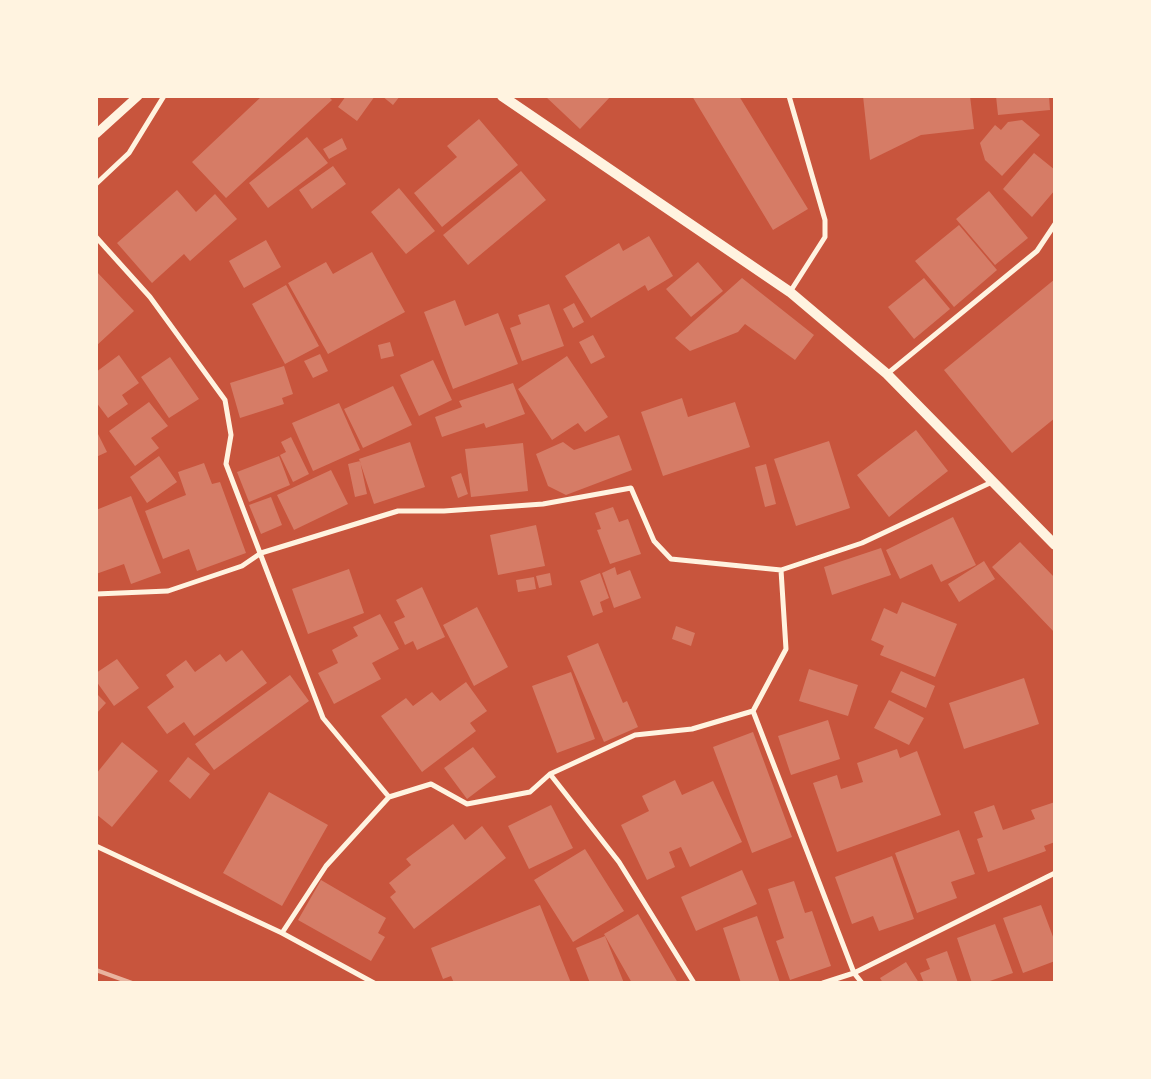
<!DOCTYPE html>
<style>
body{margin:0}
#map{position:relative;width:1151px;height:1079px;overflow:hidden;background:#c8553d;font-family:"Public Sans",sans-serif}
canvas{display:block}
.frame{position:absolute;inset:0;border:98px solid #fff3e0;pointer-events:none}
</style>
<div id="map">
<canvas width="1151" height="1079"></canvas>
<div class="frame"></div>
</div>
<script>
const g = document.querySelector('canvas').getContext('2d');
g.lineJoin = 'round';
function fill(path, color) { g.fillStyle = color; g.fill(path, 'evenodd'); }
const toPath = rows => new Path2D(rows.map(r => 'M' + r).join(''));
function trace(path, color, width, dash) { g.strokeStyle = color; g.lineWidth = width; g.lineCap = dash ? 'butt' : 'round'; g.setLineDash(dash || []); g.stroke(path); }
const building = toPath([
 [262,96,328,96,332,100,226,198,192,162],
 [346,96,375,96,357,121,338,107],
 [382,96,400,96,393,105],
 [545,96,611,96,580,129],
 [692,96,739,96,808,209,773,230],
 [863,96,970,96,974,129,921,135,870,160],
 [996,96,1049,96,1050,110,998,115],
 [479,119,518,165,442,227,414,193,457,157,447,146],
 [1022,120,1040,135,1002,176,985,160,980,143,995,125,1001,130,1008,122],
 [307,137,328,163,268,208,249,183],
 [342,138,347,149,329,159,323,149],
 [1034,153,1055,170,1055,190,1032,217,1003,189],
 [333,166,346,184,312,209,299,190],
 [521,171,546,200,468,265,443,235],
 [399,188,435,231,406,254,371,212],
 [177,190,196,212,215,194,237,219,190,261,184,254,152,283,117,243],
 [989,191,1028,238,995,265,956,219],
 [959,225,997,270,954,307,915,261],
 [649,236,673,276,648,291,645,285,591,318,565,276,619,243,623,251],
 [266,240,281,267,244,288,229,261],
 [372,252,405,312,328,354,288,283,326,262,333,274],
 [698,262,723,291,691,317,666,289],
 [96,271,134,311,96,346],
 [742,278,814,335,795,360,745,324,738,332,690,351,675,338],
 [924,278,950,309,914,339,888,307],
 [1055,279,1055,418,1012,453,944,370],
 [286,285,319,346,285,364,252,304],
 [455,300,465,326,498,313,518,364,453,389,424,312],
 [574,303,584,322,573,328,563,309],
 [549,304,564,346,522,361,510,328,521,324,518,315],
 [593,335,605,357,591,364,579,342],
 [390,342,394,356,381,359,378,345],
 [320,354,328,371,313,378,304,361],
 [119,355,139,383,122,395,128,404,108,418,96,402,96,372],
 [567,356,608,417,585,432,578,423,552,440,518,389],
 [170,357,199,399,169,418,141,377],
 [433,360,452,400,419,416,400,375],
 [284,366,293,394,282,398,284,404,240,418,230,383],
 [513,383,525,414,486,428,484,423,442,437,435,417,462,407,459,401],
 [393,386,412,425,363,448,344,409],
 [682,398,688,417,735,402,750,447,663,476,641,412],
 [149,402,168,426,151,438,159,448,135,466,109,431],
 [339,403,360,450,313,471,292,423],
 [96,430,107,452,96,457],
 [916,430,948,471,889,517,857,475],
 [619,435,632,470,566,495,548,486,536,454,563,442,574,450],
 [291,437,309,474,293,482,280,455,286,452,281,442],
 [829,441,850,508,796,526,774,459],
 [410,442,425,487,374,504,359,459],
 [523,443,528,491,471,497,465,449],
 [159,456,177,482,147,503,130,477],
 [279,456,290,485,249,502,237,472],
 [360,461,367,494,355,497,348,464],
 [204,463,212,484,220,482,246,553,197,571,189,549,163,559,145,511,186,495,178,472],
 [766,464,776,504,765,507,755,467],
 [331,470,348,504,294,530,277,495],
 [461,473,468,494,458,498,451,477],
 [131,496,161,573,131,584,124,564,96,574,96,510],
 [271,497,282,525,261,534,249,505],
 [613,507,619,522,628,519,641,554,610,564,597,530,601,529,595,513],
 [953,517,976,565,941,582,932,564,900,579,886,550],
 [536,525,545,566,498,575,490,535],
 [1020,542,1055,578,1055,633,992,567],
 [881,548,891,575,832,595,824,567],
 [984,561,995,579,959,602,948,584],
 [615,567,617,575,630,570,641,598,614,608,602,573],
 [349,569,364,613,308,634,292,589],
 [550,573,552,585,539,588,536,576],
 [600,573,609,598,600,602,603,612,593,616,580,581],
 [534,577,536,589,518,592,516,580],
 [422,587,445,637,417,650,413,641,405,645,394,622,405,617,396,600],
 [902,602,957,624,935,677,880,655,884,646,871,640,884,608,897,614],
 [477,607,508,667,474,686,443,625],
 [380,614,399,649,372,663,381,679,334,704,318,673,338,663,332,650,358,636,353,627],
 [676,626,695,633,691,646,672,639],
 [598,643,623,703,627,701,638,727,604,742,567,656],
 [242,650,267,683,194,736,184,722,167,734,147,707,174,687,166,675,186,660,195,672,220,654,226,662],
 [117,659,139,688,114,706,96,681,96,673],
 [809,669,858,685,848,716,799,701],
 [901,671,935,686,926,708,891,692],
 [571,672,595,739,557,753,532,686],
 [290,675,309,701,214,770,195,744],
 [1024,678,1039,724,964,749,949,703],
 [466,682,487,711,470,723,476,731,422,772,381,716,406,698,413,706,432,692,440,701],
 [96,693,106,703,96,714],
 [889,700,924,718,909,745,874,728],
 [828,720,840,759,791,775,778,736],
 [753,732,792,837,752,853,713,747],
 [122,742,158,771,112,827,96,814,96,774],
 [473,747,496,777,467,799,444,768],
 [897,749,900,758,917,751,941,815,837,852,813,783,837,775,841,789,863,782,857,763],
 [188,757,210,774,190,799,169,781],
 [675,780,682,795,713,781,742,842,690,867,681,847,669,852,675,867,647,880,621,825,649,811,642,796],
 [269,792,328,825,282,906,223,873],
 [1055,802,1055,842,1044,846,1046,851,988,872,977,839,983,837,974,812,994,805,1003,830,1035,819,1031,810],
 [551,805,573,848,529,869,508,826],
 [453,824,465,840,482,826,506,858,414,929,390,897,396,892,389,883,411,865,406,859],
 [959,830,975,874,951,882,957,898,917,913,895,853],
 [585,849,624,911,573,942,534,880],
 [892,856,914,919,879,931,873,916,852,924,835,877],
 [742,870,757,904,696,931,681,897],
 [321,880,386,918,378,933,385,937,371,961,298,920],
 [794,881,805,913,812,911,831,966,790,980,776,941,784,938,768,889],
 [540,905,571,983,454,983,451,976,443,979,431,948],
 [1041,905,1055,942,1055,961,1023,973,1003,918],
 [638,914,678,983,632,983,604,934],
 [757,916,780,983,741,983,723,928],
 [995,924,1013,973,984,983,972,983,957,938],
 [605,936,624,983,590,983,576,948],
 [947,951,958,983,924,983,920,973,930,969,926,959],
 [906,962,919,983,883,983,880,978]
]);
const minor = toPath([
 [789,96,825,220,825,237,790,292],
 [96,184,129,153,164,96],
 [96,237,150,297,225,400,231,435,226,464,323,718,389,797,431,784,467,804,530,792,550,774,635,735,692,729,753,711,786,649,781,570],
 [887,374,1037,251,1055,224],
 [96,594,168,591,242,566,261,553,398,511,444,511,543,504,631,488,654,541,671,559,781,570,862,543,992,482],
 [753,711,854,973,862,983],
 [550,774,619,862,694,983],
 [96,846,282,933,374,983],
 [282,933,326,866,389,797],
 [823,983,854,973,1055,873]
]);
const tertiary = toPath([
 [96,134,138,96]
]);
const secondary = toPath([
 [502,96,790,292,887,374,1055,545]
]);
const rail = toPath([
 [96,970,132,983]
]);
fill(building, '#d67c66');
trace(minor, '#fff3e0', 5);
trace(tertiary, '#fff3e0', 9);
trace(secondary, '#fff3e0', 10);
trace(rail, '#e9b49f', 4);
</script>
